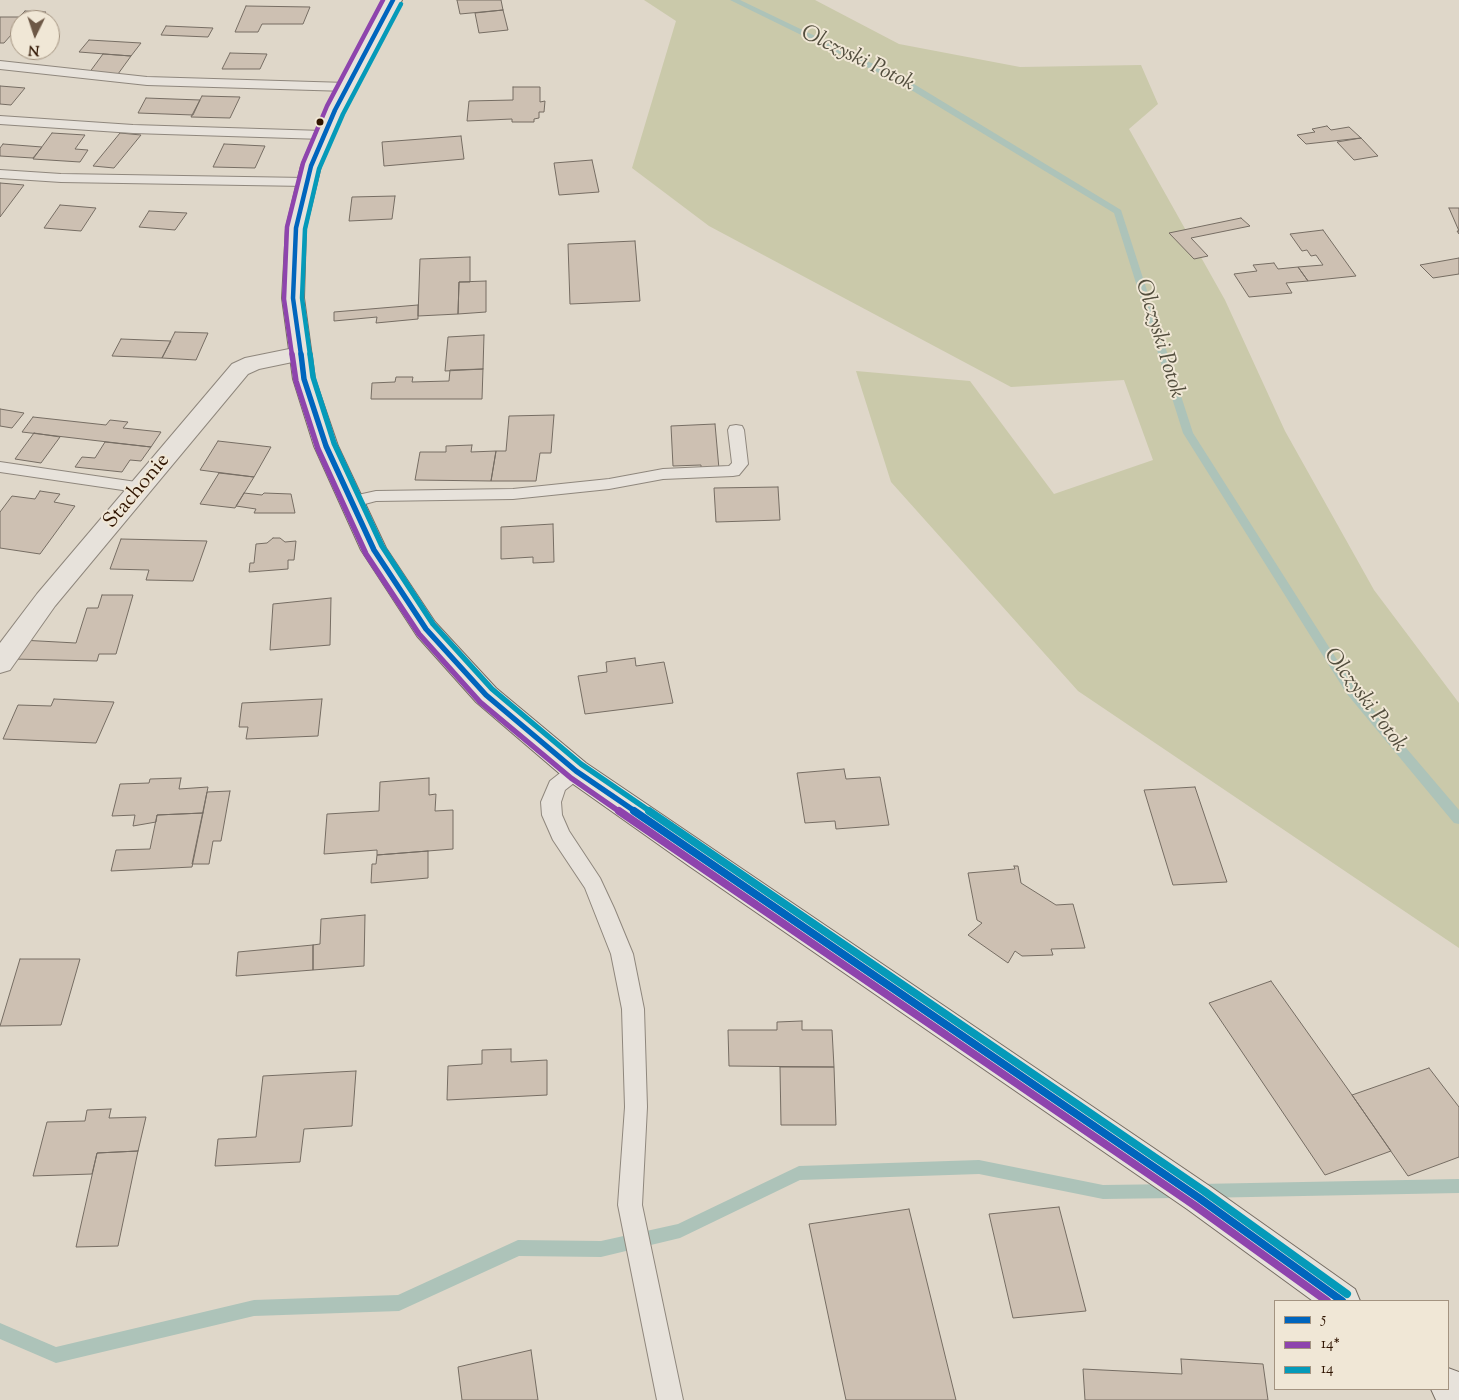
<!DOCTYPE html>
<style>
body{margin:0}
#map{position:relative;width:1459px;height:1400px;overflow:hidden;background:#dfd7c9;font-family:"Sorts Mill Goudy",serif}
canvas{display:block}
.legend{position:absolute;left:1274px;top:1300px;width:175px;height:90px;box-sizing:border-box;background:#f0e7d6;border:1px solid #a39380;margin:0;padding:6px 9px;list-style:none;font-size:15px;color:#2f1400}
.legend li{display:flex;align-items:center;gap:10px;height:25px}
.legend b{width:25px;border:1px solid #a39380}
.north{position:absolute;left:10px;top:10px;width:50px;height:50px;box-sizing:border-box;background:#f0e7d6;border:1px solid #a39380;border-radius:50%;rotate:184deg;font-size:14px;font-weight:700;line-height:20px;text-align:center;color:#2f1400}
.north::after{content:'';display:block;margin:auto;width:18px;height:22px;background:#6d5846;clip-path:polygon(50% 0,100% 100%,50% 72%,0 100%)}
</style>
<div id="map">
<canvas width="1459" height="1400"></canvas>
<ul class="legend">
<li><b style="height:6px;background:#0065bd"></b>5</li>
<li><b style="height:6px;background:#8e44ad"></b>14*</li>
<li><b style="height:6px;background:#059ab9"></b>14</li>
</ul>
<div class="north">N</div>
</div>
<script>
const g = document.querySelector('canvas').getContext('2d');
g.lineJoin = 'round';
function fill(path, color) { g.fillStyle = color; g.fill(path, 'evenodd'); }
const toPath = rows => new Path2D(rows.map(r => 'M' + r).join(''));
function trace(path, color, width, dash) { g.strokeStyle = color; g.lineWidth = width; g.lineCap = dash ? 'butt' : 'round'; g.setLineDash(dash || []); g.stroke(path); }
function write(font, color, halo, rows, align = 'center') {
  g.font = font + ' "Sorts Mill Goudy",serif'; g.lineWidth = 4; g.setLineDash([]); g.textBaseline = 'middle'; g.strokeStyle = halo; g.fillStyle = color; for (const [text, x, y, turn = 0] of rows) {
    g.save(); g.translate(x, y); g.rotate((+turn || 0) * Math.PI / 180); g.textAlign = isNaN(turn) ? turn : align; if (halo) g.strokeText(text, 0, 0); g.fillText(text, 0, 0); g.restore();
  }
}
const green = toPath([
 [644,0,815,0,899,44,1020,67,1141,65,1158,104,1129,129,1225,300,1285,431,1374,590,1459,703,1459,948,1078,691,891,482,856,371,970,381,1054,494,1153,460,1124,380,1011,387,709,226,632,168,676,21]
]);
const stream = toPath([
 [730,0,740,0,909,81,1121,210,1193,433,1355,688,1459,810,1459,824,1454,823,1347,694,1183,433,1114,213,903,85,730,0],
 [979,1160,1103,1185,1177,1184,1183,1186,1185,1191,1183,1196,1177,1198,1103,1199,979,1174,800,1180,680,1238,601,1257,519,1256,399,1311,254,1316,56,1363,0,1339,0,1323,56,1347,254,1300,398,1295,518,1240,601,1241,678,1224,799,1166,979,1160],
 [1459,1179,1459,1193,1199,1198,1193,1196,1191,1191,1193,1186,1199,1184,1459,1179]
]);
const building = toPath([
 [457,0,501,0,503,10,460,14,457,0],
 [246,6,310,7,303,24,262,24,258,32,235,32,246,6],
 [503,10,508,30,479,33,475,13,503,10],
 [25,11,46,12,39,20,20,20,20,35,11,35,4,43,0,43,0,17,19,17,25,11],
 [166,26,213,28,208,37,161,35,166,26],
 [89,40,141,43,131,56,79,52,89,40],
 [230,53,267,54,260,69,222,69,230,53],
 [103,54,131,56,118,74,89,73,103,54],
 [0,86,25,88,11,105,0,104,0,86],
 [513,87,540,87,540,102,545,101,544,112,539,112,539,118,534,119,534,122,512,122,512,119,467,121,469,101,513,100,513,87],
 [202,96,240,97,230,118,191,117,202,96],
 [146,98,200,100,193,115,138,113,146,98],
 [1327,126,1331,130,1349,127,1361,138,1306,144,1297,135,1315,132,1312,129,1327,126],
 [52,133,85,135,75,149,88,150,80,162,33,159,52,133],
 [120,133,141,135,114,168,93,166,120,133],
 [461,136,464,159,384,166,382,142,461,136],
 [1361,138,1378,156,1354,160,1337,142,1361,138],
 [3,144,42,147,33,158,0,156,0,148,3,144],
 [224,144,265,146,255,168,213,167,224,144],
 [592,160,599,192,559,195,554,163,592,160],
 [0,183,24,185,0,217,0,183],
 [395,196,392,219,349,221,352,197,395,196],
 [60,205,96,208,81,231,44,228,60,205],
 [1449,208,1459,208,1459,234,1457,231,1459,231,1449,208],
 [149,211,187,213,175,230,139,227,149,211],
 [1241,218,1250,226,1191,238,1208,256,1194,259,1169,233,1241,218],
 [1323,230,1356,276,1308,281,1298,267,1323,265,1316,255,1311,256,1307,250,1302,251,1290,234,1323,230],
 [635,241,640,301,570,304,568,244,635,241],
 [470,257,470,282,459,282,458,314,418,316,420,259,470,257],
 [1459,258,1459,274,1433,278,1420,265,1459,258],
 [1274,263,1278,269,1298,267,1308,281,1286,283,1292,293,1249,297,1234,274,1257,271,1253,265,1274,263],
 [486,281,486,312,458,314,459,282,486,281],
 [418,305,418,319,376,323,377,317,334,321,334,312,418,305],
 [175,332,208,333,196,360,162,358,175,332],
 [484,335,483,369,445,371,448,337,484,335],
 [121,339,171,341,162,358,112,356,121,339],
 [483,369,482,399,371,399,372,383,395,382,396,377,413,377,412,382,449,381,450,370,483,369],
 [0,409,24,413,12,428,0,426,0,409],
 [554,415,551,453,540,453,536,481,491,481,496,451,506,451,509,416,554,415],
 [33,417,106,425,110,420,128,422,123,428,161,432,151,447,22,432,33,417],
 [715,424,719,469,701,470,701,465,673,466,671,426,715,424],
 [34,433,60,437,41,463,15,459,34,433],
 [218,441,271,447,254,477,200,470,218,441],
 [105,442,151,447,141,461,130,460,122,472,75,467,82,457,95,458,105,442],
 [472,445,471,452,496,451,491,481,415,480,420,452,446,452,446,446,472,445],
 [219,473,254,477,235,508,200,504,219,473],
 [778,487,780,520,716,522,714,488,778,487],
 [40,491,60,494,54,502,75,506,40,554,0,548,0,512,12,496,35,499,40,491],
 [244,493,262,495,264,493,291,494,295,513,254,513,256,509,236,506,244,493],
 [553,524,554,562,533,563,533,557,501,559,501,527,553,524],
 [273,538,280,538,285,542,296,541,294,560,288,560,288,569,249,572,250,563,254,563,256,544,267,543,273,538],
 [121,539,207,541,193,581,146,580,149,570,110,569,121,539],
 [102,595,133,595,116,654,99,654,97,661,13,659,21,640,76,643,87,608,98,608,102,595],
 [331,598,330,645,270,650,273,604,331,598],
 [635,658,636,666,664,662,673,703,585,714,578,676,607,672,606,662,635,658],
 [54,699,114,702,96,743,3,739,18,705,51,706,54,699],
 [322,699,318,736,246,739,248,727,239,727,242,703,322,699],
 [844,769,846,779,880,777,889,825,836,829,835,821,805,823,797,773,844,769],
 [181,778,179,789,208,787,203,813,157,815,156,822,133,826,135,815,112,816,120,784,149,783,150,779,181,778],
 [429,778,429,795,436,794,435,811,453,810,453,849,377,855,377,850,324,854,327,814,379,811,380,782,429,778],
 [1195,787,1227,882,1173,885,1144,790,1195,787],
 [230,791,221,841,213,841,209,864,192,864,207,792,230,791],
 [203,813,192,867,111,871,116,850,150,849,157,815,203,813],
 [428,851,428,878,371,883,372,864,376,864,377,855,428,851],
 [1014,866,1018,866,1021,883,1056,905,1073,904,1085,948,1051,949,1053,955,1022,956,1015,951,1008,963,968,935,982,923,977,920,968,873,1015,869,1014,866],
 [365,915,364,966,313,970,313,945,320,944,321,919,365,915],
 [313,945,313,970,236,976,238,952,313,945],
 [20,959,80,959,61,1025,0,1026,20,959],
 [1271,981,1352,1095,1391,1151,1325,1175,1209,1003,1271,981],
 [802,1021,802,1030,832,1030,834,1067,729,1066,728,1030,777,1030,777,1022,802,1021],
 [511,1049,511,1062,547,1060,547,1095,447,1100,448,1066,482,1064,482,1050,511,1049],
 [780,1067,834,1067,836,1125,781,1125,780,1067],
 [1429,1068,1459,1107,1459,1157,1408,1176,1352,1095,1429,1068],
 [356,1071,352,1126,304,1129,300,1162,215,1166,218,1139,256,1137,263,1076,356,1071],
 [111,1109,109,1118,146,1117,138,1151,97,1153,92,1174,33,1176,47,1122,85,1121,87,1110,111,1109],
 [138,1151,118,1246,76,1247,97,1153,138,1151],
 [1059,1207,1086,1311,1013,1318,989,1214,1059,1207],
 [909,1209,956,1400,846,1400,809,1224,909,1209],
 [531,1350,538,1400,462,1400,458,1367,531,1350],
 [1181,1359,1263,1364,1268,1400,1085,1400,1083,1369,1182,1374,1181,1359]
]);
const lane = toPath([
 [0,61,147,77,347,83,353,87,347,91,147,85,0,69,0,61],
 [0,116,133,125,323,131,330,135,323,139,133,133,0,124,0,116],
 [0,170,61,174,306,178,313,182,306,186,61,182,0,178,0,170],
 [736,425,742,426,744,430,748,464,739,475,733,476,663,479,609,489,513,499,376,501,350,508,344,506,342,502,344,498,376,491,513,489,609,479,663,469,729,466,732,463,728,430,730,426,736,425],
 [0,462,143,483,149,484,151,488,149,492,143,493,0,472,0,462],
 [576,764,583,766,586,771,583,776,565,790,561,802,562,815,569,831,600,878,614,908,633,954,644,1009,647,1107,642,1205,683,1400,657,1400,618,1205,625,1107,622,1009,611,954,585,888,553,840,542,815,541,802,550,781,569,766,576,764]
]);
const street = toPath([
 [299,347,307,349,310,354,307,359,259,369,248,374,55,606,10,670,0,673,0,643,37,594,232,364,245,358,299,347]
]);
const secondary = toPath([
 [384,0,402,0,345,110,321,166,306,228,304,298,315,379,338,446,386,548,435,622,496,688,586,763,1211,1187,1355,1289,1360,1301,1313,1301,1187,1209,689,866,566,779,476,702,417,636,361,550,314,446,293,379,282,298,286,228,301,166,325,110,384,0],
 [1448,1368,1459,1372,1459,1400,1436,1400,1431,1389,1448,1389,1448,1368]
]);
const bus1Far2 = toPath([
 [301,355,293,298,296,228,311,166,335,110,393,0]
]);
const bus1Far1 = toPath([
 [301,354,304,379,326,446,374,550,426,629,486,695,576,771,636,812]
]);
const bus1 = toPath([
 [634,811,1199,1198,1342,1301]
]);
const bus2Far2 = toPath([
 [292,355,284,299,287,227,303,163,327,106,383,0]
]);
const bus2Far1 = toPath([
 [292,354,296,381,318,449,366,554,419,634,480,702,571,778,620,812]
]);
const bus2 = toPath([
 [619,811,1194,1205,1327,1301]
]);
const bus3Far2 = toPath([
 [310,355,302,298,305,229,319,169,343,114,401,4]
]);
const bus3Far1 = toPath([
 [310,354,313,377,334,443,382,546,433,624,492,689,581,764,651,812]
]);
const bus3 = toPath([
 [649,811,1204,1191,1347,1294]
]);
const markers = [
 [320,122,4.5,"#2f1400"]
];
const streetNames = [
 ["Stachonie",138,492,-50]
];
const waterNames = [
 ["Olczyski Potok",857,60,26],
 ["Olczyski Potok",1158,339,73],
 ["Olczyski Potok",1364,701,53]
];
fill(green, '#cac9aa');
fill(stream, '#adc3b9');
fill(building, '#cdc0b2');
trace(building, '#766d63', 1);
trace(lane, '#8f877d', 2);
trace(street, '#8f877d', 2);
trace(secondary, '#766d63', 2);
fill(lane, '#e7e2db');
fill(street, '#e7e2db');
fill(secondary, '#e7e2db');
trace(bus1Far2, '#0065bd', 4.5);
trace(bus1Far1, '#0065bd', 5.5);
trace(bus1, '#0065bd', 8);
trace(bus2Far2, '#8e44ad', 4.5);
trace(bus2Far1, '#8e44ad', 5.5);
trace(bus2, '#8e44ad', 8);
trace(bus3Far2, '#059ab9', 4.5);
trace(bus3Far1, '#059ab9', 5.5);
trace(bus3, '#059ab9', 8);
for (const [x, y, r, color] of markers) { const dot = new Path2D(); dot.arc(x, y, r, 0, 2 * Math.PI); g.fillStyle = color; g.fill(dot); trace(dot, '#f0e7d6', 2); }
write('21px', '#2f1400', '#f0e7d6', streetNames);
write('italic 22px', '#534e3e', '#f0e7d6', waterNames);
</script>
